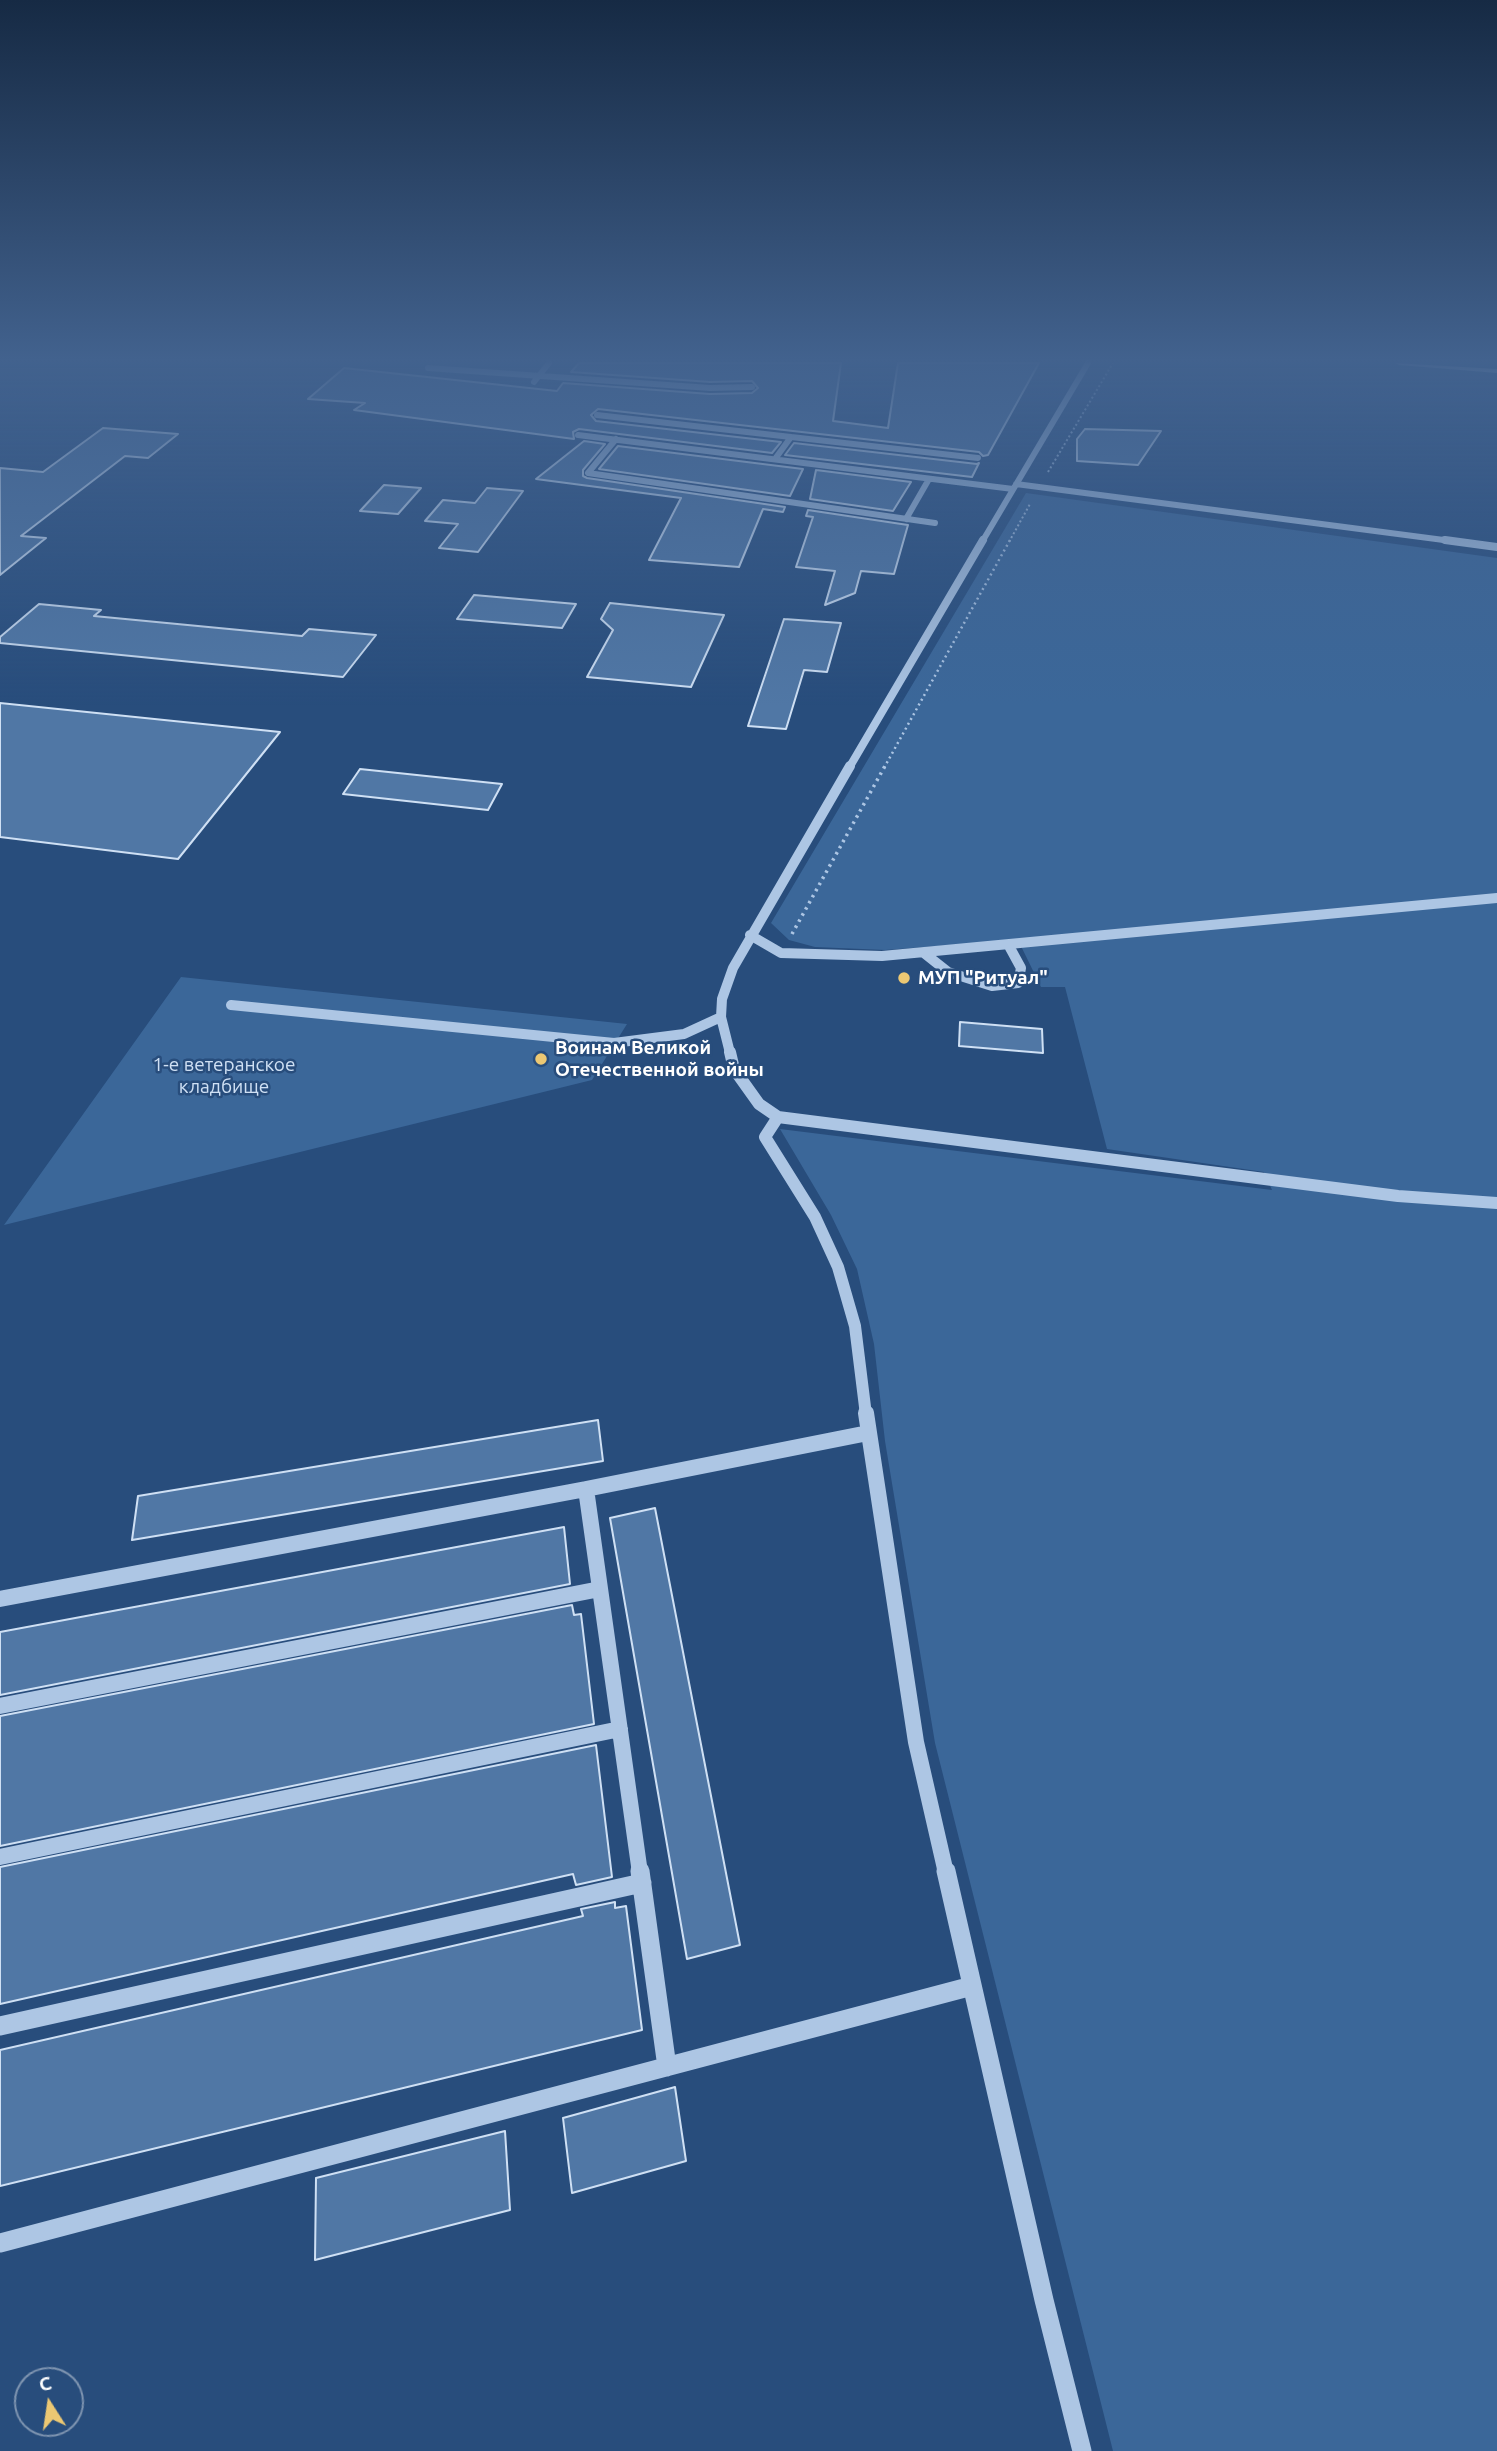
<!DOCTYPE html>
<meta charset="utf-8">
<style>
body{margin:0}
#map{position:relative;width:1497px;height:2451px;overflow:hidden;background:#284d7c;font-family:Ubuntu,sans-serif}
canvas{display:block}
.north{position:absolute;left:14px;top:2367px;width:70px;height:70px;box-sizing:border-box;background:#284d7c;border:2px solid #7e94b0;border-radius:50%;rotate:348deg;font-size:19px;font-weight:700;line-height:28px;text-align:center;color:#fff}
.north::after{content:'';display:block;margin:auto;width:24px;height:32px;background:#ecc873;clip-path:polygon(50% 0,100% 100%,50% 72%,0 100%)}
</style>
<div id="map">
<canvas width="1497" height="2451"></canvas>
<div class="north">С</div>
</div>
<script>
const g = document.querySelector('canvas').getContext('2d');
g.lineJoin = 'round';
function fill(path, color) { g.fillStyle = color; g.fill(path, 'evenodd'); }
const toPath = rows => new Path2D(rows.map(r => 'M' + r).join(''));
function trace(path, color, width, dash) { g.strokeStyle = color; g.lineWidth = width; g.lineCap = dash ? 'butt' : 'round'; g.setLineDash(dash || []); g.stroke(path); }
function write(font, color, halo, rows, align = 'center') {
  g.font = font + ' Ubuntu,sans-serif'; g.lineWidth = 5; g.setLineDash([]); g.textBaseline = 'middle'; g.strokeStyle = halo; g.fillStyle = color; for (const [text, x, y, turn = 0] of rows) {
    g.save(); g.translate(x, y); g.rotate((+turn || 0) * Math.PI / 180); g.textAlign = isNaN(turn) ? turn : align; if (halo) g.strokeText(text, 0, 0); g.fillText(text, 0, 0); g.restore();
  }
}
const green = toPath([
 [1026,493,1497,558,1497,2451,1113,2451,935,1743,885,1441,874,1344,857,1269,831,1215,780,1129,1272,1190,1264,1172,1107,1149,1065,987,1041,987,1018,940,885,950,815,947,789,940,771,923],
 [181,977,627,1024,592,1080,4,1225]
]);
const building = toPath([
 [579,363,841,363,833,421,888,428,898,363,1039,363,988,455,983,456,979,452,598,409,591,415,596,421,781,442,772,453,579,429,573,432,574,439,354,410,365,403,308,399,344,368,557,391,563,383,710,394,752,393,758,388,752,381,710,382,571,372,579,363],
 [103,428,178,434,148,458,125,456,21,536,46,538,0,575,0,468,43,472,103,428],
 [1085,429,1161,431,1138,465,1077,461,1077,439,1085,429],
 [584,441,605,444,583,470,583,476,587,478,785,507,783,512,763,509,739,567,649,560,681,498,536,479,584,441],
 [794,443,977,464,979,463,972,477,785,455,794,443],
 [618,446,803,469,790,496,599,469,618,446],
 [816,470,911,482,893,511,810,499,816,470],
 [384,485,421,488,398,514,360,511,384,485],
 [487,488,523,491,478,552,439,548,458,524,425,521,443,500,475,503,487,488],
 [808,510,908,525,894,574,861,571,855,593,825,605,835,571,796,567,813,517,806,516,808,510],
 [474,595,576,604,562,628,457,619,474,595],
 [610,603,724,615,691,687,587,677,613,630,601,619,610,603],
 [39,604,101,610,94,616,302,636,309,629,376,635,343,677,0,643,0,637,39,604],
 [784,619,841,623,827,672,804,670,786,729,748,726,784,619],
 [0,703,280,732,178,859,0,837,0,703],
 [360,769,502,784,488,810,343,794,360,769],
 [960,1022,1042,1029,1043,1053,959,1046,960,1022],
 [598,1420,603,1461,132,1540,138,1496,598,1420],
 [655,1508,740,1945,687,1959,610,1518,655,1508],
 [564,1527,570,1584,0,1695,0,1632,564,1527],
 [572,1605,574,1615,581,1614,594,1724,0,1846,0,1716,572,1605],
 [596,1745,612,1877,576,1885,573,1874,0,2004,0,1867,596,1745],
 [615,1902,615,1908,626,1906,642,2030,0,2186,0,2050,583,1916,581,1909,615,1902],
 [675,2087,686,2161,572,2193,563,2118,675,2087],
 [505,2131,510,2210,315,2260,316,2178,505,2131]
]);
const pathFar2 = toPath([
 [1048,472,1113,363],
 [1009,542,1030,504]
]);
const pathFar1 = toPath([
 [884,768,1010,540]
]);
const path = toPath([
 [792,934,885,766]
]);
const minorFar5 = toPath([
 [428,368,710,388,752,387],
 [534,382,549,363],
 [597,415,791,437],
 [578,435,1013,489],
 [616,439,588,473,935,523],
 [775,459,791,437,978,458],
 [1016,484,1459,542],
 [906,519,929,479],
 [982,542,1088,363]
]);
const minorFar4 = toPath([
 [1445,540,1497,547],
 [849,768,983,540]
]);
const minorFar3 = toPath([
 [750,935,781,953,882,956,1497,898],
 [924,953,948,972,992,986,1018,983,1021,968,1009,946],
 [231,1005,614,1043,684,1034,721,1017],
 [730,1053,721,1017,722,999,733,968,850,766]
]);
const minorFar2 = toPath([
 [730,1052,734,1069,759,1104,778,1117,765,1137,815,1217,838,1267,855,1326,866,1415],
 [778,1117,1398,1196,1497,1203]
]);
const minorFar1 = toPath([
 [866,1413,916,1742,946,1873],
 [0,1599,586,1489],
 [0,1706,600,1589],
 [0,1857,620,1729],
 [640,1873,586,1489,868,1433]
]);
const minor = toPath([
 [640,1871,667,2067],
 [946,1871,1044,2300,1082,2451],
 [0,2026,642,1883],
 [0,2243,972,1986]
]);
const major = toPath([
 [1395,363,1497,369,1497,373,1399,365,1395,363]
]);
const markers = [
 [904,978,7,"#ecc873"],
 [541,1059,7,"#ecc873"]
];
const poiNames = [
 ["МУП \"Ритуал\"",918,978],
 ["Воинам Великой",555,1048],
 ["Отечественной войны",555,1070]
];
const parkNames = [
 ["1-е ветеранское",224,1065],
 ["кладбище",224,1087]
];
fill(green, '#3b6799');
fill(building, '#5077a5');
trace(building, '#cfe0f4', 2);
trace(pathFar2, '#adc6e4', 2, [2, 2.5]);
trace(pathFar1, '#adc6e4', 2.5, [2, 3.5]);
trace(path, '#adc6e4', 3.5, [2.5, 4.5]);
trace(minorFar5, '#adc6e4', 6);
trace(minorFar4, '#adc6e4', 8);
trace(minorFar3, '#adc6e4', 10);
trace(minorFar2, '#adc6e4', 12);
trace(minorFar1, '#adc6e4', 16);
trace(minor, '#adc6e4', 19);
fill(major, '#ecf3fc');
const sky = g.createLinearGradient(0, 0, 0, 706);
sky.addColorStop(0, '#162a44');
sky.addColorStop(0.51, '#42628e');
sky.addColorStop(1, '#42628e00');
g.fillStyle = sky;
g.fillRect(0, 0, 1497, 706);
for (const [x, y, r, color] of markers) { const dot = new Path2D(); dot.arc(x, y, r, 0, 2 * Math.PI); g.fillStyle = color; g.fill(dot); trace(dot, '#284d7c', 2.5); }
write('bold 19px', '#fff', '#284d7c', poiNames, 'left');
write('19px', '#cfe0f4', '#284d7c', parkNames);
</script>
